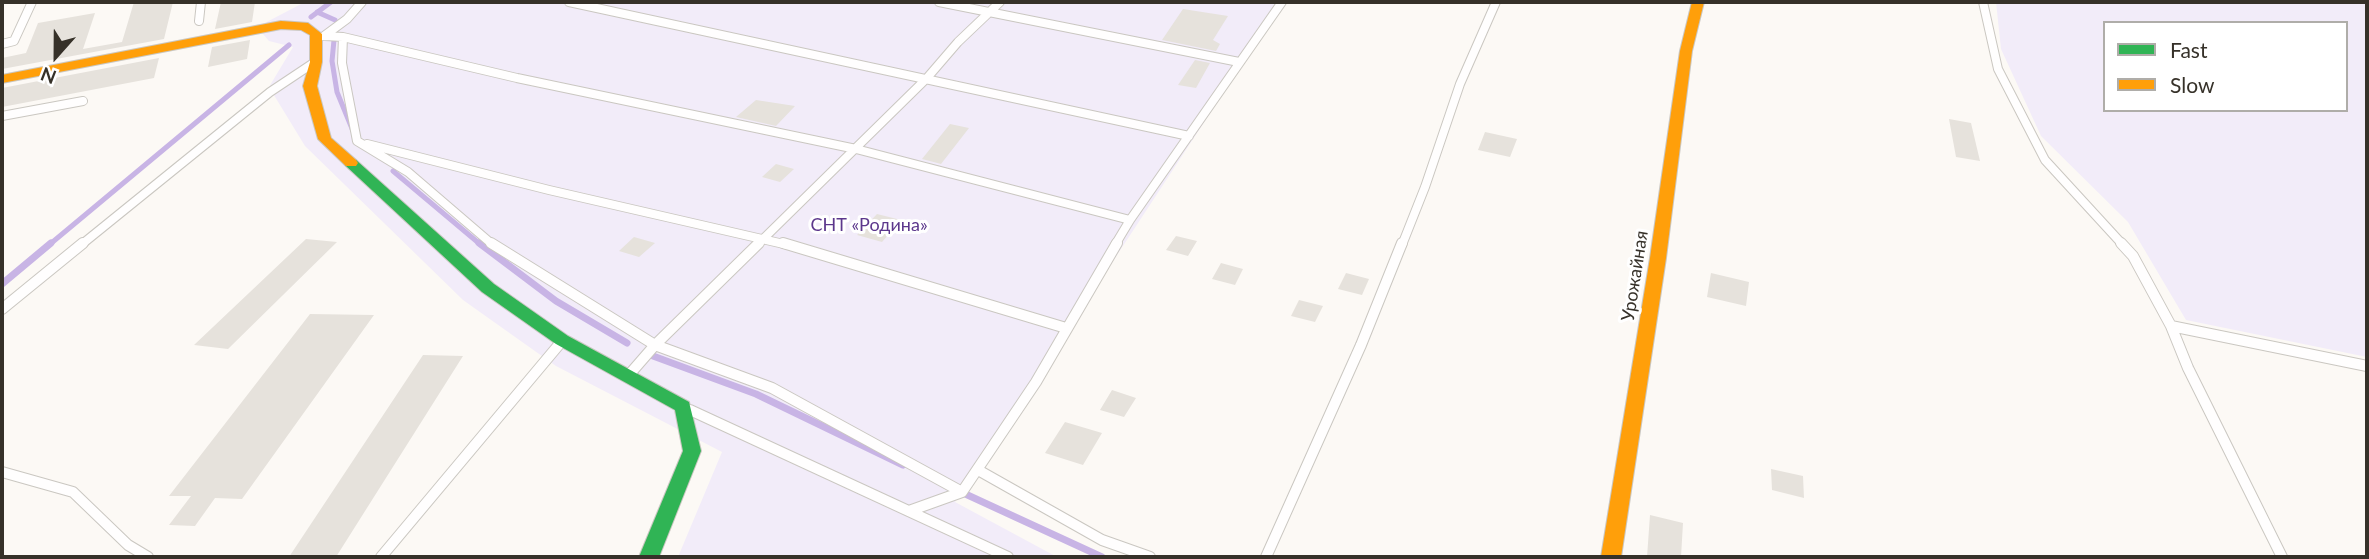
<!DOCTYPE html>
<meta charset="utf-8">
<style>
body{margin:0}
#map{position:relative;width:2369px;height:559px;overflow:hidden;background:#fcf9f5;font-family:Lato,sans-serif}
canvas{display:block}
.frame{position:absolute;inset:0;border:4px solid #363129;pointer-events:none}
.legend{position:absolute;left:2103px;top:21px;width:245px;height:91px;box-sizing:border-box;background:#fff;border:2px solid #afada9;margin:0;padding:9px 12px;list-style:none;font-size:21px;color:#363129}
.legend li{display:flex;align-items:center;gap:14px;height:35px}
.legend b{width:35px;border:2px solid #afada9}
.north{position:absolute;left:21px;top:21px;width:70px;height:70px;-webkit-text-stroke:5px #fff;paint-order:stroke;rotate:201deg;font-size:19px;font-weight:700;line-height:28px;text-align:center;color:#363129}
.north::after{content:'';display:block;margin:auto;width:24px;height:32px;background:#363129;clip-path:polygon(50% 0,100% 100%,50% 72%,0 100%)}
</style>
<div id="map">
<canvas width="2369" height="559"></canvas>
<div class="frame"></div>
<ul class="legend">
<li><b style="height:9px;background:#30b455"></b>Fast</li>
<li><b style="height:9px;background:#ff9f0a"></b>Slow</li>
</ul>
<div class="north">N</div>
</div>
<script>
const g = document.querySelector('canvas').getContext('2d');
g.lineJoin = 'round';
function fill(path, color) { g.fillStyle = color; g.fill(path, 'evenodd'); }
const toPath = rows => new Path2D(rows.map(r => 'M' + r).join(''));
function trace(path, color, width, dash) { g.strokeStyle = color; g.lineWidth = width; g.lineCap = dash ? 'butt' : 'round'; g.setLineDash(dash || []); g.stroke(path); }
function write(font, color, halo, rows, align = 'center') {
  g.font = font + ' Lato,sans-serif'; g.lineWidth = 6; g.setLineDash([]); g.textBaseline = 'middle'; g.strokeStyle = halo; g.fillStyle = color; for (const [text, x, y, turn = 0] of rows) {
    g.save(); g.translate(x, y); g.rotate((+turn || 0) * Math.PI / 180); g.textAlign = isNaN(turn) ? turn : align; if (halo) g.strokeText(text, 0, 0); g.fillText(text, 0, 0); g.restore();
  }
}
const green = toPath([
 [305,2,1283,2,955,502,1057,557,678,557,722,452,556,366,463,300,305,146,269,87,293,47,269,41,257,27],
 [1996,2,2367,2,2367,357,2186,320,2128,222,2041,136,2001,49],
 [2105,23,2346,23,2346,110,2105,110]
]);
const streamFar1 = toPath([
 [317,12,335,20],
 [311,17,331,2],
 [334,40,332,61,337,92,353,131],
 [393,171,481,245],
 [49,245,289,45]
]);
const stream = toPath([
 [479,243,556,301,627,343],
 [2,284,51,243],
 [653,356,756,394,903,465],
 [961,492,1102,557]
]);
const building = toPath([
 [134,2,173,2,164,39,2,69,2,58,26,53,38,23,95,13,83,49,122,42],
 [221,2,255,2,252,22,215,29],
 [1183,9,1228,16,1213,40,1220,44,1216,51,1162,40],
 [250,40,247,59,208,67,212,47],
 [159,58,154,78,2,107,2,88],
 [1195,60,1210,63,1196,88,1178,85],
 [756,100,795,106,776,126,736,117],
 [1949,119,1971,123,1980,161,1956,157],
 [950,124,969,128,941,164,922,159],
 [1485,132,1517,139,1510,157,1478,150],
 [776,164,794,169,780,182,762,177],
 [877,214,901,220,882,242,857,235],
 [1176,236,1197,241,1188,256,1166,250],
 [634,237,655,243,639,257,619,251],
 [306,239,337,242,228,349,194,345],
 [1221,263,1243,269,1235,285,1212,279],
 [1346,273,1369,279,1362,295,1338,289],
 [1711,273,1749,282,1746,306,1707,297],
 [1299,300,1323,306,1315,322,1291,316],
 [310,314,374,315,242,499,215,498,195,526,169,525,191,496,169,496],
 [423,355,463,356,336,557,289,557],
 [1112,390,1136,398,1124,417,1100,410],
 [1065,422,1102,433,1083,465,1045,453],
 [1771,469,1803,476,1804,498,1772,490],
 [1650,515,1683,523,1681,557,1647,557]
]);
const laneFar1 = toPath([
 [569,2,1189,136],
 [939,2,1239,62],
 [1983,2,1998,69,2045,160,2123,245],
 [199,21,201,2],
 [324,36,347,19,362,2],
 [325,36,343,37,517,78,856,149,1130,220],
 [343,37,342,63,357,141,408,172,493,245],
 [2,44,14,41,32,2],
 [2,116,83,101],
 [367,144,549,190,788,245],
 [81,245,270,92,312,64],
 [757,245,927,78,958,42,1000,2],
 [1115,245,1130,220,1282,2],
 [1402,245,1425,187,1460,84,1496,2]
]);
const lane = toPath([
 [491,243,655,345,772,388,962,492],
 [783,243,1066,328],
 [2121,243,2133,256,2171,326,2188,368,2282,557],
 [2,309,83,243],
 [2171,326,2367,366],
 [628,376,655,345,759,243],
 [690,410,1008,557],
 [978,470,1102,540,1150,557],
 [2,472,73,492,128,545,148,557],
 [909,511,962,492,1036,382,1117,243],
 [381,557,562,341],
 [1266,557,1361,345,1402,243]
]);
const fast = toPath([
 [351,159,356,160,494,284,568,336,689,402,701,451,659,557,639,557,683,451,675,410,556,344,482,292,346,166,344,163,351,159]
]);
const slow = toPath([
 [1692,2,1704,2,1692,51,1666,258,1621,557,1601,557,1650,258,1680,51,1692,2],
 [281,21,308,23,322,34,322,62,317,86,331,138,356,160,358,163,356,166,346,166,318,139,303,86,310,62,310,35,301,30,281,29,2,83,2,75,281,21]
]);
const parkNames = [
 ["СНТ «Родина»",869,225]
];
const streetNames = [
 ["Урожайная",1635,276,-81]
];
fill(green, '#f2ecf9');
trace(streamFar1, '#c8b4e5', 5);
trace(stream, '#c8b4e5', 7);
fill(building, '#e6e2dc');
trace(laneFar1, '#cac7c1', 10);
trace(lane, '#cac7c1', 12);
trace(fast, '#cac7c1', 2);
trace(slow, '#cac7c1', 2);
trace(laneFar1, '#fffefe', 8);
trace(lane, '#fffefe', 10);
fill(fast, '#30b455');
fill(slow, '#ff9f0a');
write('18px', '#5c378c', '#fff', parkNames);
write('18px', '#363129', '#fff', streetNames);
</script>
